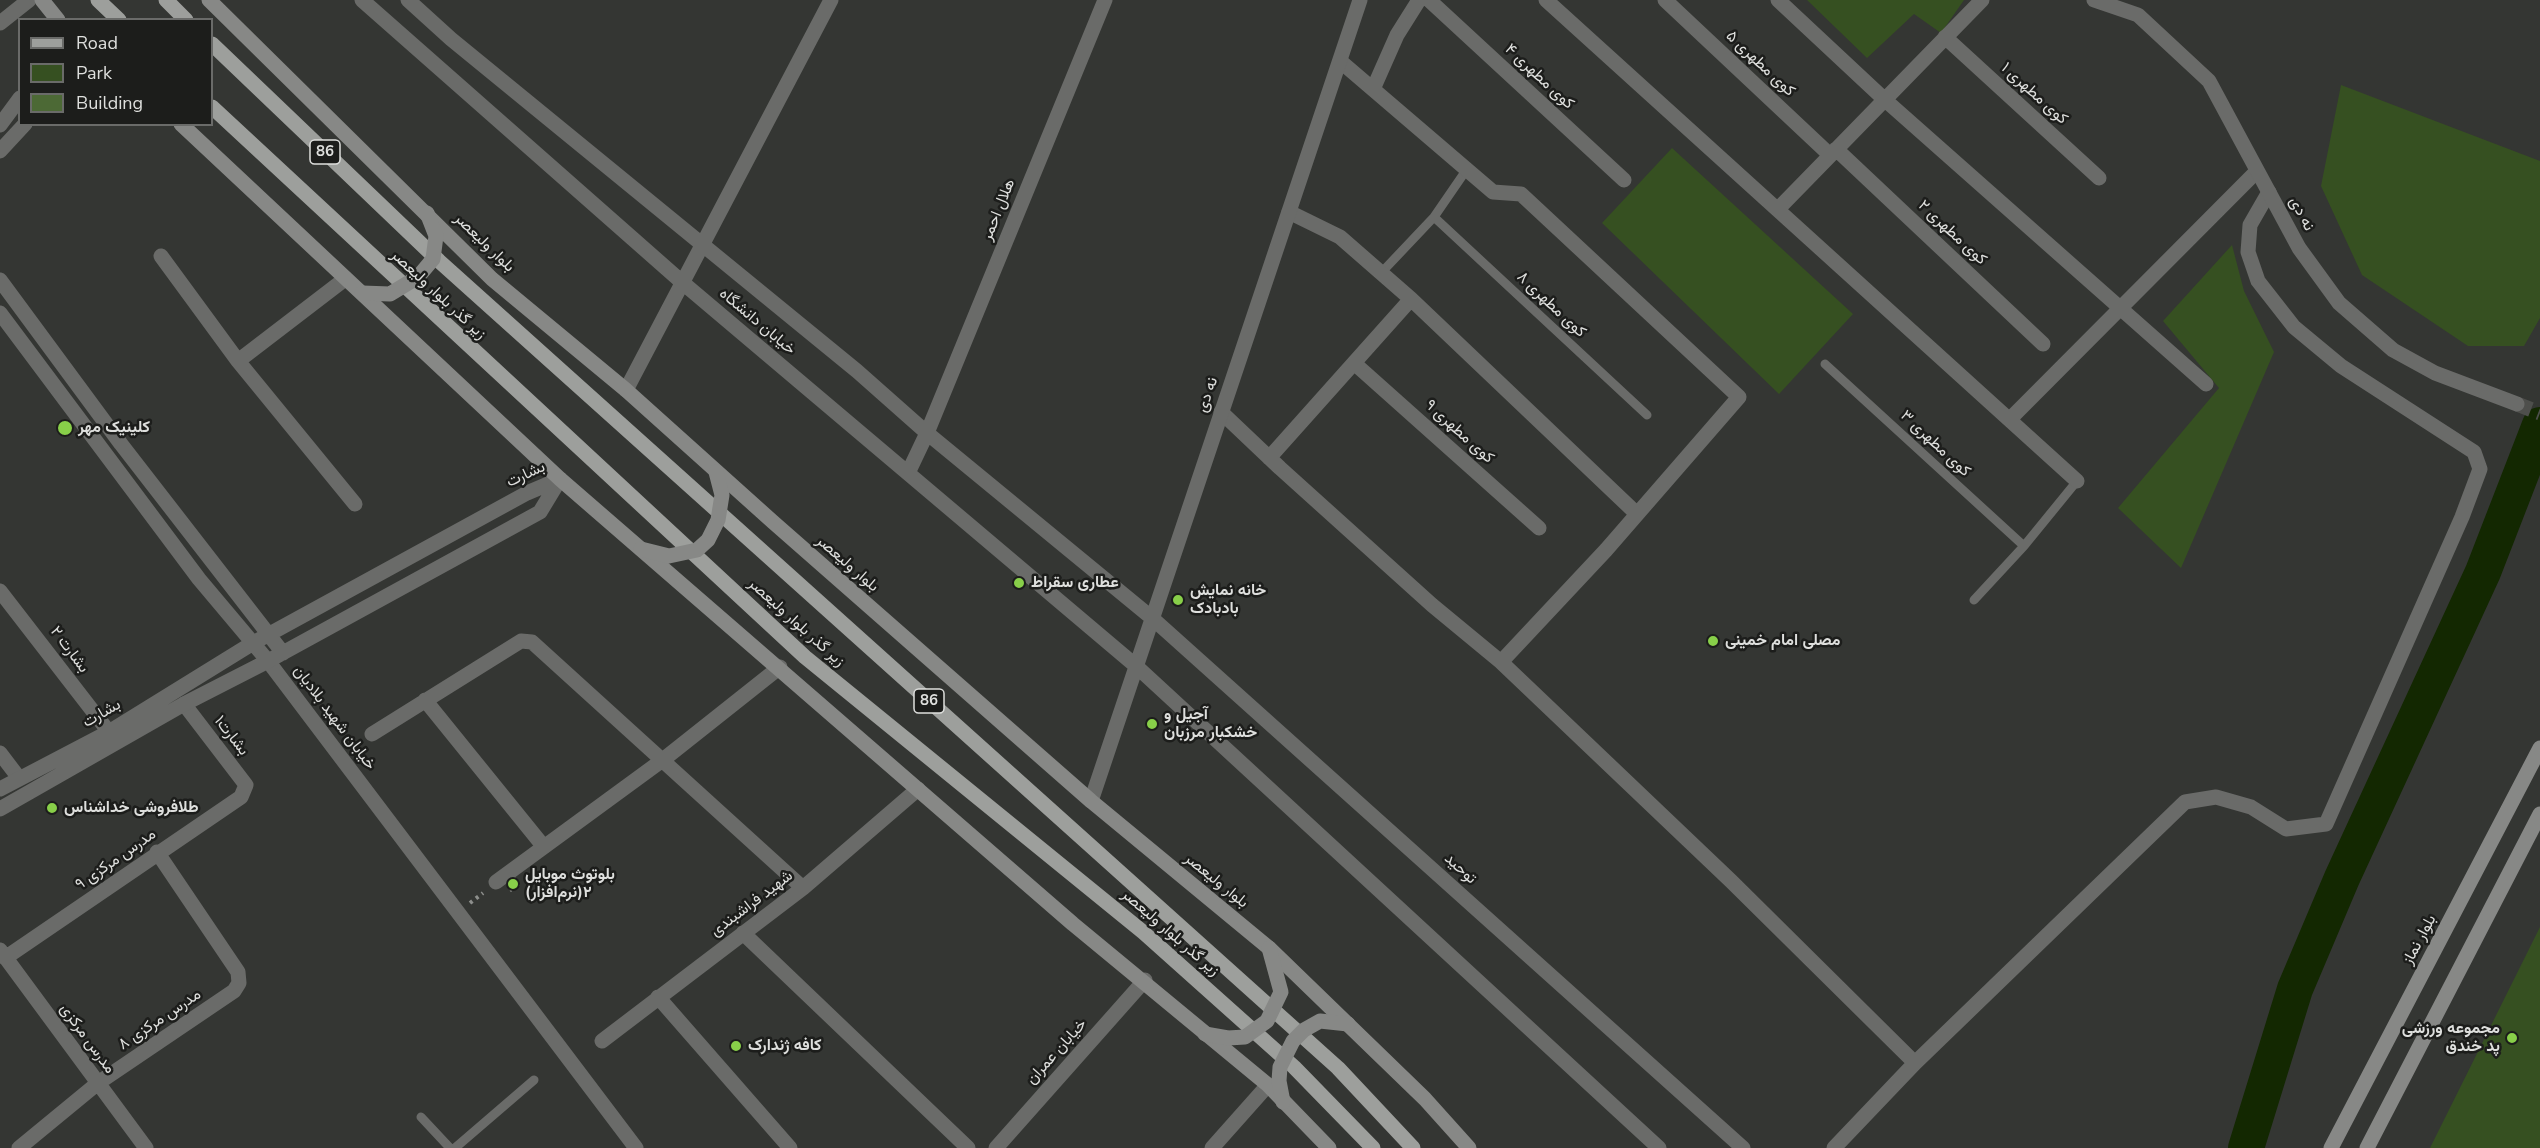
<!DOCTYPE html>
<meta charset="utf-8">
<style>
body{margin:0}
#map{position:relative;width:2540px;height:1148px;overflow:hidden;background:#343633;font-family:"Nunito Sans",sans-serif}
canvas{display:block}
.legend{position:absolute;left:18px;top:18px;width:195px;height:108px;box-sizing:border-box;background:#1c1d1b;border:2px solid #6a6b69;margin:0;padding:8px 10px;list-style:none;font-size:18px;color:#dedfdd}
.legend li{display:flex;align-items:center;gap:12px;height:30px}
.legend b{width:30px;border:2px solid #6a6b69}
</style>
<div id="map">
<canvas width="2540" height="1148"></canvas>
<ul class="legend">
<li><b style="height:8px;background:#9d9f9c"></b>Road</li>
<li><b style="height:16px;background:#365021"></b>Park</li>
<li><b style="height:16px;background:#4c6935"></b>Building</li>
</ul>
</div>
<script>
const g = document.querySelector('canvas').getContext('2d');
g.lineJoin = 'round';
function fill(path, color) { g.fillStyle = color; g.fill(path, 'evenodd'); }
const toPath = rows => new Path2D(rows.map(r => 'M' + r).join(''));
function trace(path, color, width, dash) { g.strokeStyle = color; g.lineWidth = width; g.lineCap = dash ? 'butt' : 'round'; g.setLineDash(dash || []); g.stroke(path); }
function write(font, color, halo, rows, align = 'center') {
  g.font = font + ' "Nunito Sans",Vazirmatn,sans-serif'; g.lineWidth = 5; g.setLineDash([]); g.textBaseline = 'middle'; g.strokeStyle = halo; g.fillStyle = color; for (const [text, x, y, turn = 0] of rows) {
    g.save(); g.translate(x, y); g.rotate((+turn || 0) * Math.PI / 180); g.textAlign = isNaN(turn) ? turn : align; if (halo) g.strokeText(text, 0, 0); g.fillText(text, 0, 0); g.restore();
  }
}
const green = toPath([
 [1807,0,1964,0,1941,33,1914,14,1867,58],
 [2341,85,2540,161,2540,318,2524,346,2468,346,2362,275,2321,186],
 [1672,148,1853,314,1779,394,1602,223],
 [2232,245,2244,291,2274,352,2181,568,2118,508,2219,388,2163,321],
 [2540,927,2540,1148,2430,1148]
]);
const river = toPath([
 [2246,1148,2295,989,2342,878,2483,572,2540,425]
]);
const building = toPath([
 [515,878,519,885,511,891,506,882,515,878]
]);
const tertiaryTunnel = toPath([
 [2517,404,2540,413]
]);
const path = toPath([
 [470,903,483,893]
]);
const service = toPath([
 [1434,217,1647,415],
 [1381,273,1434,217,1467,169],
 [1825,364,2024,546],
 [1974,600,2024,546,2077,481],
 [421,1117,450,1148],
 [455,1148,534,1080]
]);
const pedestrian = toPath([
 [268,661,636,1148]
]);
const minor = toPath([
 [1429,0,1624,180],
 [1546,0,2077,481],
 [1665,0,1830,155],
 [1778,0,1884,99,2206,384],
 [0,23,29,0],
 [1945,37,2099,178],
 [1340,61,1493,192,1521,194,1739,397,1606,550,1501,662],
 [1374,87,1397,35,1419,0],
 [1836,149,2043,344],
 [1778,209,1982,0],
 [1289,212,1340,237,1411,299,1637,514],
 [161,256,238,361,355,504],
 [238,361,345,279],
 [1354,363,1539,528],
 [1221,412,1280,468,1432,605,1501,662,1731,881,1915,1063],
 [2010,419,2257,171],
 [1269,458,1411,299],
 [0,591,109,732],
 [425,700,544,847],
 [372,734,521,641,532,642,803,888],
 [0,753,19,778],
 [496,882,664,759,780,667],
 [743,933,968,1148],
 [0,950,146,1148],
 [5,958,241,797,246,785,184,704],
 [658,997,790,1148],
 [602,1041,803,888,918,789],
 [19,1148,98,1083,234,991,239,983,238,972,157,852],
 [1212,1148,1268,1085],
 [1834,1148,1915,1063,2185,802,2216,797,2251,807,2286,829,2326,824,2462,517,2480,469,2474,452,2341,366,2294,327,2258,281,2248,252,2250,225,2269,192]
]);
const tertiary = toPath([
 [362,0,683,283,1136,666,1659,1148],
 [408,0,451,39,857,371,927,433,1152,618,1743,1148],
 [2094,0,2138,15,2209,81,2299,248,2339,303,2393,350,2435,373,2517,404],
 [0,125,20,98],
 [0,151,25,124],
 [0,280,121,444,283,653],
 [0,313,199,579,268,661],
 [626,390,831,0],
 [908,473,927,433,1105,0],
 [0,789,109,732,253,643,527,493,560,479,540,512,268,661,184,704,0,809],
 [1091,801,1360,0],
 [996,1148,1145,980]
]);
const secondary = toPath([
 [42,0,58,20],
 [209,0,492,279,626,390,773,522,1091,801,1269,948,1425,1099,1469,1148],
 [181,124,560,479,1073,924,1268,1085,1329,1148],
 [2331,1148,2540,748],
 [2367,1148,2540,814]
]);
const primary = toPath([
 [98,0,119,20],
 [166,0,186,20],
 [212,44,439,261,1338,1068,1413,1148],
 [212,107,805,657,1143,932,1294,1067,1373,1148]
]);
const secondaryBridge = toPath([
 [362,293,390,294,418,277,433,259,436,236,427,213],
 [641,549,669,556,697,550,708,540,718,520,722,495,716,472],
 [1205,1034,1228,1038,1245,1037,1267,1021,1281,992,1269,948],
 [1283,1102,1279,1081,1280,1067,1293,1041,1304,1030,1320,1021,1348,1024]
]);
const markers = [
 [65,428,8,"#88cf49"],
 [1019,583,6,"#88cf49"],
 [1178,600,6,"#88cf49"],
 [1713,641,6,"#88cf49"],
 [1152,724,6,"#88cf49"],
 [52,808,6,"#88cf49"],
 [513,884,6,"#88cf49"],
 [2512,1038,6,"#88cf49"],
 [736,1046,6,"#88cf49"]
];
const shields = [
 [325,152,30],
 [929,701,30]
];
const shieldNames = [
 ["86",325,152],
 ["86",929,701]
];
const streetNames = [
 ["کوی مطهری ۵",1760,64,43],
 ["کوی مطهری ۴",1539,77,43],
 ["کوی مطهری ۱",2034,94,42],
 ["هلال احمر",999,210,-68],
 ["نه دی",2301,214,62],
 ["کوی مطهری ۲",1952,233,43],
 ["بلوار ولیعصر",484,243,44],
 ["زیر گذر بلوار ولیعصر",438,295,43],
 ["کوی مطهری ۸",1551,305,43],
 ["خیابان دانشگاه",757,322,40],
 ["نه دی",1208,395,-71],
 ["کوی مطهری ۹",1459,432,42],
 ["کوی مطهری ۳",1935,444,43],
 ["بشارت",526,475,-25],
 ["بلوار ولیعصر",847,564,41],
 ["زیر گذر بلوار ولیعصر",796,623,42],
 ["بشارت ۲",69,650,53],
 ["بشارت",102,714,-30],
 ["خیابان شهید بلادیان",334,718,53],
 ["بشارت۱",231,736,52],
 ["مدرس مرکزی ۹",116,860,-35],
 ["توحید",1460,869,42],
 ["بلوار ولیعصر",1216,881,39],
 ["شهید فراشبندی",752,904,-37],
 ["زیر گذر بلوار ولیعصر",1170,933,41],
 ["بلوار نماز",2420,940,-62],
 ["مدرس مرکزی ۸",160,1020,-34],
 ["مدرس مرکزی",87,1039,54],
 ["خیابان عمران",1057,1052,-48]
];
const poiNames = [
 ["کلینیک مهر",78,428],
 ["عطاری سقراط",1031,583],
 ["خانه نمایش",1190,591],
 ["بادبادک",1190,609],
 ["مصلی امام خمینی",1725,641],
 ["آجیل و",1164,715],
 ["خشکبار مرزبان",1164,733],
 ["طلافروشی خداشناس",64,808],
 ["بلوتوث موبایل",525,875],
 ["(نرم‌افزار)۲",525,893],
 ["مجموعه ورزشی",2500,1029,"right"],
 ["پد خندق",2500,1047,"right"],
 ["کافه ژندارک",748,1046]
];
fill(green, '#365021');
trace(river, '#132801', 36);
fill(building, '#4c6935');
trace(building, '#a4a6a3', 1.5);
trace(tertiaryTunnel, '#4e4f4c', 15, [15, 8]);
trace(path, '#8d8f8c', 4, [3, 4.5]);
trace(service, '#6a6b69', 9);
trace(pedestrian, '#6a6b69', 15);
trace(minor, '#6a6b69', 15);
trace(tertiary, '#6a6b69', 15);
trace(secondary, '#878886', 15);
trace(primary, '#9d9f9c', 15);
trace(secondaryBridge, '#878886', 15);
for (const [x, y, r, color] of markers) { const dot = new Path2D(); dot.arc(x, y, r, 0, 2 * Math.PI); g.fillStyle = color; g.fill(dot); trace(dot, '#1c1d1b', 2); }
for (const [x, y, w] of shields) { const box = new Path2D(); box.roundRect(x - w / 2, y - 12, w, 24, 4.5); g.fillStyle = '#1c1d1b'; g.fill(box); trace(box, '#dedfdd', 1.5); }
write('bold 15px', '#dedfdd', null, shieldNames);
write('16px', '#dedfdd', '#1c1d1b', streetNames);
write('bold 16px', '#dedfdd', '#1c1d1b', poiNames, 'left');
</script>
